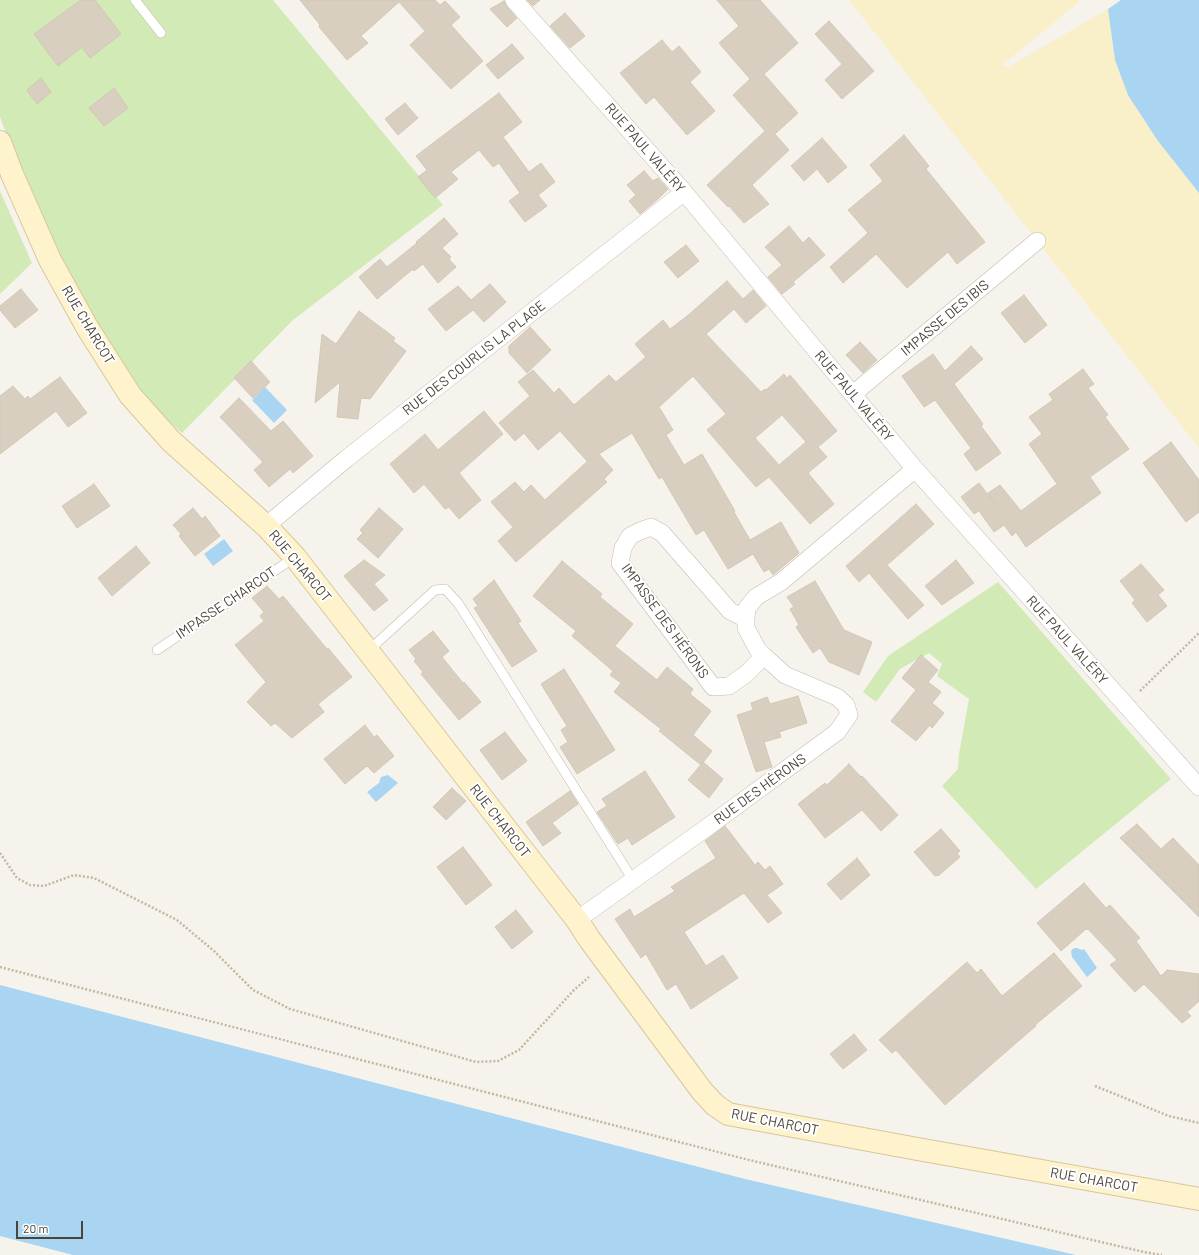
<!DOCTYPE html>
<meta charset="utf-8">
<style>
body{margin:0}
#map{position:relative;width:1199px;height:1255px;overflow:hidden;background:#f6f3ec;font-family:Barlow,sans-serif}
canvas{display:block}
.scale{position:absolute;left:16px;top:1221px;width:67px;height:18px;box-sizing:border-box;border:2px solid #4b4439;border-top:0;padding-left:5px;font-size:12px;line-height:14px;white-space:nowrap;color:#4b4439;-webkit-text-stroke:3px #fff;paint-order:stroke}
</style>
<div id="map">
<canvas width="1199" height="1255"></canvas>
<div class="scale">20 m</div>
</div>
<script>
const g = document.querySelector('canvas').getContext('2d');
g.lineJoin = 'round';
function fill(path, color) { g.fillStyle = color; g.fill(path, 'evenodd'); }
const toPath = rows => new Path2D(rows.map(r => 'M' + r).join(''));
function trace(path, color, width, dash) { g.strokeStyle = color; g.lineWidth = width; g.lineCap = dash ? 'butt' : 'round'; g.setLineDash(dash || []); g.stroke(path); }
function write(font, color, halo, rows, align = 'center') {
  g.font = font + ' Barlow,sans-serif'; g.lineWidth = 4; g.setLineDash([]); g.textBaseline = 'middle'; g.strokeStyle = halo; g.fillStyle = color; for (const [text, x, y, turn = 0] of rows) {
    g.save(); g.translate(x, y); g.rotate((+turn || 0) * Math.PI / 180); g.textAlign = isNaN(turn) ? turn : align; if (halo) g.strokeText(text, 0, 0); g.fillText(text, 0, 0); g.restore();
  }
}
const green = toPath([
 [0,0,273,0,443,205,293,320,182,433,151,405,76,292,25,186,0,117],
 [0,191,32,263,0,294],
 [998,582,1171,779,1036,889,942,786,958,769,959,754,969,699,937,676,942,664,929,653,900,669,876,702,863,692,888,656]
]);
const sand = toPath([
 [849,0,1078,0,1079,2,1002,65,1008,67,1108,9,1115,60,1158,141,1199,193,1199,448]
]);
const water = toPath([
 [1121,0,1199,0,1199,193,1158,141,1128,95,1115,60,1108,9],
 [265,387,287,410,274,423,252,400],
 [224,539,233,551,213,566,204,554],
 [388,775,398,783,376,802,367,792,379,783,381,777],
 [1074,948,1077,948,1082,950,1084,949,1097,968,1087,977,1072,957,1071,951],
 [0,985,745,1179,1076,1255,73,1255,0,1236]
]);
const building = toPath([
 [81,0,95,0,121,34,90,58,82,47,58,66,34,34,81,0],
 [300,0,435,0,440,5,445,1,460,17,451,25,483,61,451,89,410,45,425,31,399,2,361,36,368,43,347,60,319,27,320,25,300,0],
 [527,0,540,0,533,6,527,0],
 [717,0,760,0,798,43,764,74,798,113,775,134,789,150,752,185,769,204,744,223,729,206,728,207,707,185,765,131,733,95,750,79,719,43,739,26,717,0],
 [504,1,507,7,517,18,507,27,490,9,504,1],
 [565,13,585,36,570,48,550,26,565,13],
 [829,21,874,71,842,99,825,80,842,64,815,34,829,21],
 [662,40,672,52,679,46,701,72,690,82,715,111,687,135,654,97,646,104,620,73,662,40],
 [512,44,524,58,498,79,486,65,512,44],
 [41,78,51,92,37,104,27,90,41,78],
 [114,88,128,108,104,126,89,108,114,88],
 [499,93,522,122,503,137,529,172,541,163,555,182,538,195,547,206,525,222,509,201,520,193,499,163,493,167,479,150,451,172,458,179,435,198,418,177,427,170,416,156,499,93],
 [405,103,418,118,398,135,385,119,405,103],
 [904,135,929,166,926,169,985,242,957,264,948,252,907,288,876,254,843,283,830,267,868,233,848,210,883,181,870,165,904,135],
 [822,138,847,167,828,183,817,169,804,181,791,166,822,138],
 [644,171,653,181,658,178,668,189,658,199,640,214,629,201,636,195,627,185,644,171],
 [444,218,458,234,442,248,451,257,449,259,456,267,438,283,423,264,414,271,413,269,377,299,359,277,380,259,387,267,417,243,416,242,444,218],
 [789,226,803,243,809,237,825,255,793,282,795,284,782,294,768,277,782,265,765,247,789,226],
 [686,245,699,261,678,278,664,262,686,245],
 [727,281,743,299,753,290,766,306,746,323,734,309,706,334,761,392,765,389,766,390,784,374,787,378,790,375,837,431,818,447,827,457,808,473,834,504,810,524,769,477,756,487,707,430,726,414,693,376,659,407,673,430,666,435,684,465,702,454,735,511,734,512,750,540,781,522,799,553,773,575,769,569,764,572,753,554,728,569,704,530,696,535,662,477,659,479,632,433,599,454,613,470,604,479,607,482,516,562,498,541,513,527,491,502,515,482,524,492,531,485,545,500,591,458,587,461,560,431,538,450,524,433,515,441,499,423,530,396,518,382,533,370,554,393,559,388,574,405,609,375,616,382,646,357,635,344,663,320,670,329,686,317,727,281],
 [782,415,806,442,779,465,755,438,782,415],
 [490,284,506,302,484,322,473,310,446,331,428,309,458,286,471,300,490,284],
 [21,289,38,310,15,328,0,310,0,306,21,289],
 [1024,295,1047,325,1025,343,1001,313,1024,295],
 [359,311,395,338,393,341,406,351,370,399,361,398,358,419,337,417,340,382,315,403,322,334,336,344,359,311],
 [530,327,551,350,527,373,509,353,509,346,530,327],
 [860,342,877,360,863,373,846,355,860,342],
 [971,346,983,359,954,384,983,424,981,426,1001,453,976,471,964,454,971,448,935,400,924,407,902,376,933,354,945,371,971,346],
 [251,361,270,382,253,398,234,378,251,361],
 [1083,369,1094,384,1088,388,1108,415,1105,417,1129,449,1090,477,1101,493,1026,547,1016,532,1012,536,1004,525,994,532,979,511,974,514,961,497,979,483,996,505,988,493,1000,485,1021,511,1057,484,1029,444,1042,434,1029,417,1053,400,1049,394,1083,369],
 [60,377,87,413,68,427,56,411,0,454,0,396,13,386,25,399,28,396,30,399,60,377],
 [239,398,271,431,283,421,313,456,293,473,290,469,269,487,254,470,263,462,220,417,239,398],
 [484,411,503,434,459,473,481,500,459,519,449,507,445,509,424,484,414,493,390,464,425,434,438,450,484,411],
 [1171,442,1199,480,1199,512,1186,522,1143,463,1171,442],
 [94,484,110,506,77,528,62,506,94,484],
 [916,504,934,524,887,565,924,605,908,619,869,573,859,582,846,566,916,504],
 [193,508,202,519,205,516,220,536,195,556,179,536,181,534,173,525,193,508],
 [379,508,403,529,378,558,357,539,363,533,360,530,379,508],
 [136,546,150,563,112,596,98,578,136,546],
 [364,560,385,575,374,584,388,600,374,611,344,576,364,560],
 [956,560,974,583,942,605,925,586,956,560],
 [562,561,602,594,600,597,633,624,615,646,657,680,667,667,693,689,690,694,711,711,693,735,712,751,701,765,659,731,661,729,614,692,621,683,610,675,613,671,572,636,576,631,533,596,562,561],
 [1141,564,1164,590,1158,595,1167,606,1147,622,1132,603,1135,600,1120,581,1141,564],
 [494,580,521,621,518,623,537,651,512,667,474,608,478,606,473,599,494,580],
 [815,581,844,630,872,642,859,675,829,662,820,648,813,653,796,627,799,625,790,609,794,607,787,597,815,581],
 [267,586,279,599,283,596,327,649,328,648,352,677,318,704,324,712,292,738,275,723,271,726,247,702,266,682,235,645,264,621,260,616,264,612,252,598,267,586],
 [433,631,449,651,442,657,463,683,464,682,481,702,459,720,421,674,423,672,414,661,416,659,409,650,433,631],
 [921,655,938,670,928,682,941,692,932,703,944,713,932,728,930,725,916,741,891,721,916,690,902,678,921,655],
 [564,669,615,750,577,774,560,747,568,742,561,730,567,726,541,684,564,669],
 [798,696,807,723,779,732,781,737,764,742,772,767,756,772,737,715,753,710,751,703,767,697,770,704,798,696],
 [365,725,374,737,377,735,394,756,374,773,367,766,345,784,324,759,365,725],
 [505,732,527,761,502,780,480,750,505,732],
 [703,762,723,779,709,798,688,780,703,762],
 [849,764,861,777,862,776,898,815,881,831,862,810,825,838,798,804,825,783,827,785,849,764],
 [645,771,675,817,632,845,628,838,618,844,597,812,607,806,602,799,645,771],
 [452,788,466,801,446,820,433,807,452,788],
 [570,791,578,804,552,823,561,833,543,846,526,822,570,791],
 [1137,824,1161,849,1173,838,1199,865,1199,917,1120,838,1137,824],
 [725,826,755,865,758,862,765,870,770,866,783,884,767,895,782,913,768,923,744,893,684,932,706,966,723,955,738,978,691,1009,676,984,667,990,646,954,641,958,615,919,630,909,634,917,675,891,671,887,716,858,705,841,725,826],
 [941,829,960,851,957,853,960,857,938,876,937,875,935,876,914,852,941,829],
 [463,847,492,885,466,905,437,867,463,847],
 [857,858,870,875,841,900,827,884,857,858],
 [1084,883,1106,908,1110,905,1140,938,1136,941,1161,976,1167,970,1199,974,1199,1001,1187,1012,1191,1016,1182,1023,1144,984,1135,992,1110,965,1117,960,1088,929,1087,930,1086,929,1061,951,1037,923,1084,883],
 [516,910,533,932,512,949,495,927,516,910],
 [1054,953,1082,986,1035,1025,1036,1026,1023,1037,945,1105,896,1050,892,1053,879,1040,967,962,977,973,981,969,1002,996,1054,953],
 [854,1034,867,1050,843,1069,830,1054,854,1034]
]);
const path = toPath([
 [1140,691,1199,633],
 [0,853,17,878,30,885,44,886,74,875,94,878,177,920,214,951,253,990,290,1009,476,1062,498,1061,519,1050,574,990,589,977],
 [0,967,749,1160,1144,1252,1162,1255],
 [1095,1086,1169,1116,1199,1123]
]);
const lane = toPath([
 [135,0,161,33],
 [157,650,295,557],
 [368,651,435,590,445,589,458,603,633,880]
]);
const street = toPath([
 [514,0,684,192,915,469,1199,787],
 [853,394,1037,241],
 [266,526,346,459,684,192],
 [746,619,730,611,662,533,651,527,640,531,630,536,623,548,620,563,713,687,729,686,746,674,764,656,758,650,746,628,746,619,747,608,756,597,781,582,915,469],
 [577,920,702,831,837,732,849,715,846,705,837,697,785,675,764,656]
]);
const secondary = toPath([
 [0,142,12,174,50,260,87,327,130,395,171,441,266,526,295,557,577,920,590,940,702,1091,715,1105,728,1114,912,1148,1199,1199]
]);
const streetNames = [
 ["RUE PAUL VALÉRY",645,148,49],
 ["IMPASSE DES IBIS",945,318,-40],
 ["RUE CHARCOT",88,325,59],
 ["RUE DES COURLIS LA PLAGE",474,358,-38],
 ["RUE PAUL VALÉRY",854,396,50],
 ["RUE CHARCOT",300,566,50],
 ["IMPASSE CHARCOT",226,603,-34],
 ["IMPASSE DES HÉRONS",665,621,54],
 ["RUE PAUL VALÉRY",1067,640,48],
 ["RUE DES HÉRONS",760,789,-36],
 ["RUE CHARCOT",500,821,52],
 ["RUE CHARCOT",775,1122,11],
 ["RUE CHARCOT",1094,1180,10]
];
fill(green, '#d2eab5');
fill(sand, '#f9efc9');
fill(water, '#a9d4f2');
fill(building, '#d8cfc1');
trace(building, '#d3c7b4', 1);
trace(lane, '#c2bbae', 10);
trace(street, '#c2bbae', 18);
trace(secondary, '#d6c79b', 24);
trace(path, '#c4b79f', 2.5, [2, 2]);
trace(lane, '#fff', 9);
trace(street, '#fff', 17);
trace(secondary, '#fff3cd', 22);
write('14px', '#4b4439', '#fff', streetNames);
</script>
